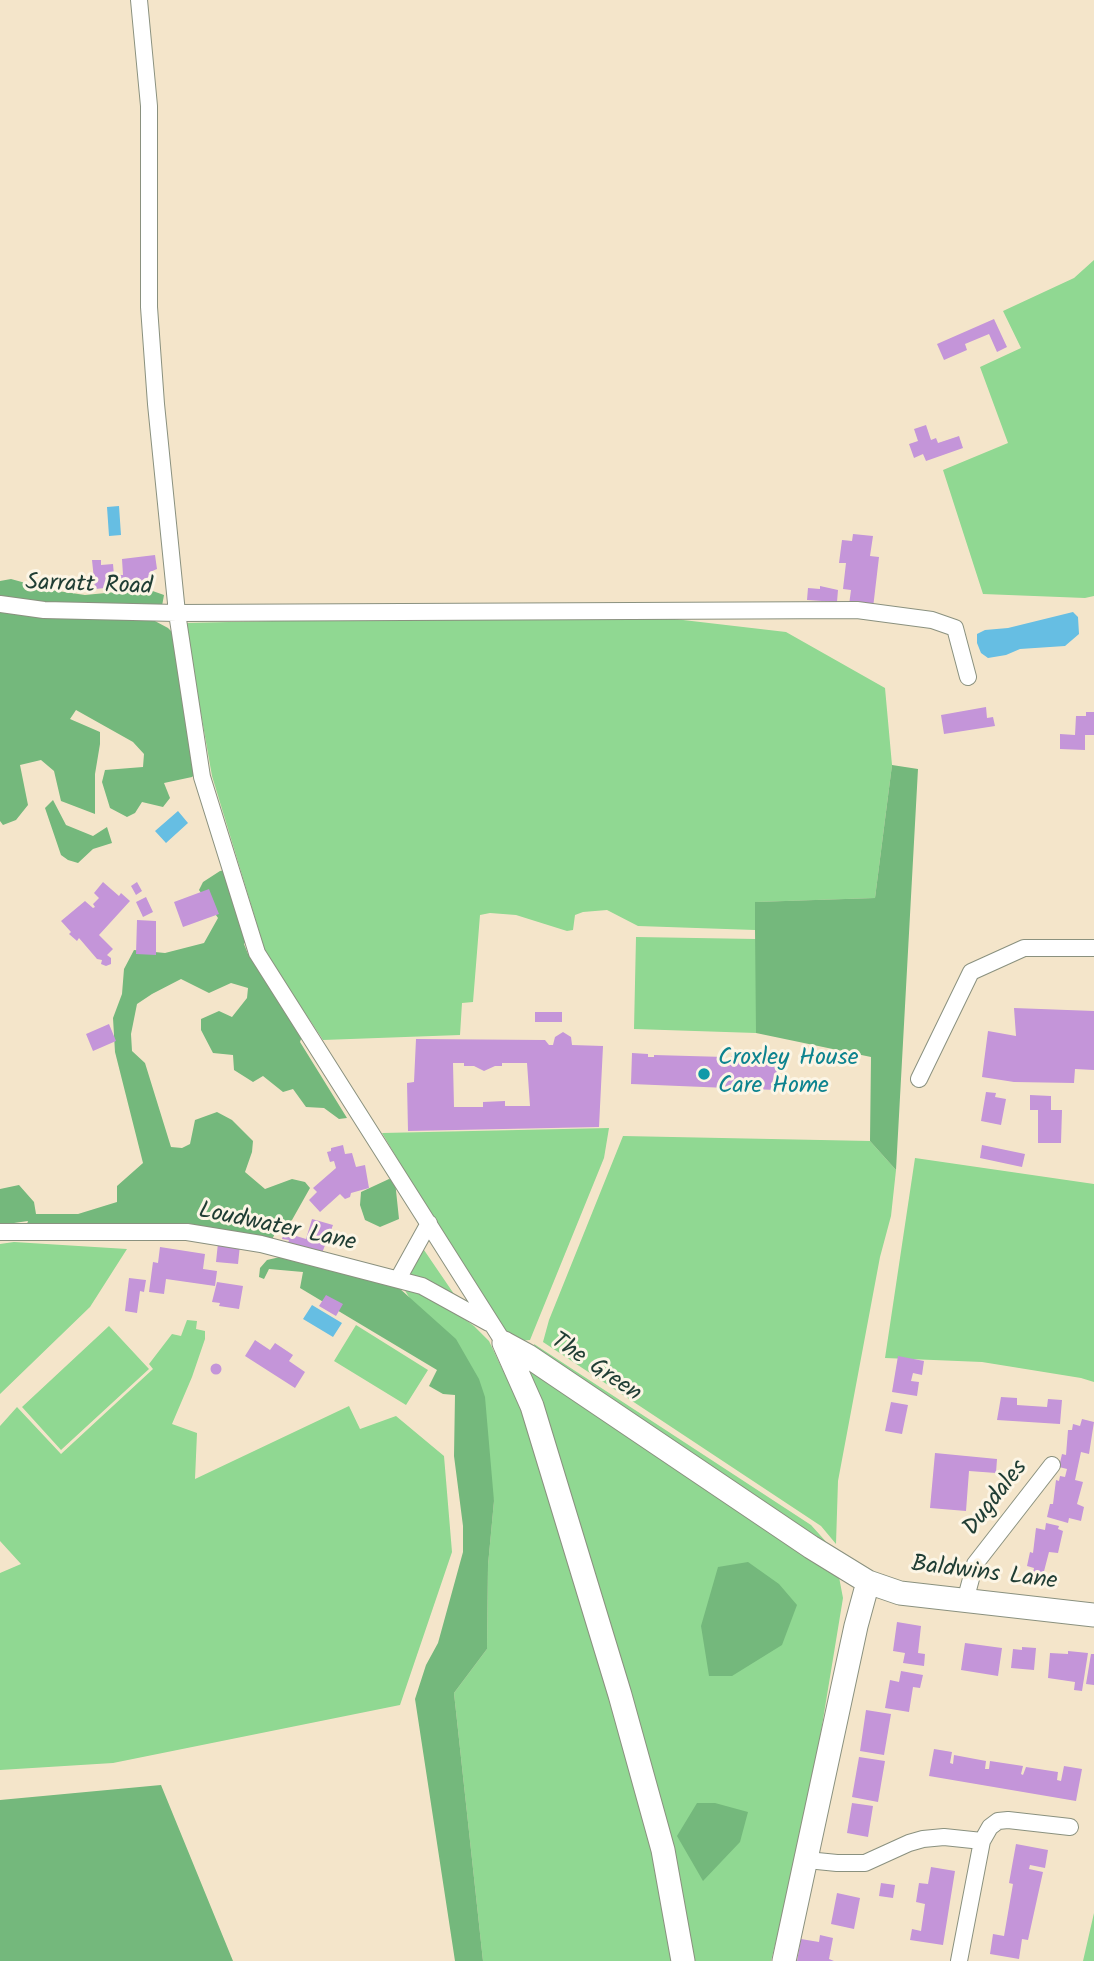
<!DOCTYPE html>
<style>
body{margin:0}
canvas{display:block;background:#f4e5ca}
</style>
<canvas width="1094" height="1961"></canvas>
<script>
const g = document.querySelector('canvas').getContext('2d');
g.lineJoin = 'round';
function fill(path, color) { g.fillStyle = color; g.fill(path, 'evenodd'); }
const toPath = rows => new Path2D(rows.map(r => 'M' + r).join(''));
function trace(path, color, width, dash) { g.strokeStyle = color; g.lineWidth = width; g.lineCap = dash ? 'butt' : 'round'; g.setLineDash(dash || []); g.stroke(path); }
function write(font, color, halo, rows, align = 'center') {
  g.font = font + ' Kalam,sans-serif'; g.lineWidth = 6; g.setLineDash([]); g.textBaseline = 'middle'; g.strokeStyle = halo; g.fillStyle = color; for (const [text, x, y, turn = 0] of rows) {
    g.save(); g.translate(x, y); g.rotate((+turn || 0) * Math.PI / 180); g.textAlign = isNaN(turn) ? turn : align; if (halo) g.strokeText(text, 0, 0); g.fillText(text, 0, 0); g.restore();
  }
}
const green = toPath([
 [1094,260,1094,596,1085,598,983,594,943,470,1008,443,980,367,1021,348,1003,311,1074,278],
 [623,613,786,632,885,688,892,765,875,898,756,902,755,930,638,926,607,910,583,912,575,915,573,930,567,931,516,915,490,913,480,915,473,1002,462,1003,460,1035,323,1040,266,954,212,776,185,623],
 [636,937,756,939,756,1033,634,1029],
 [609,1128,604,1158,530,1340,517,1341,494,1321,382,1133],
 [623,1136,870,1141,896,1170,891,1216,880,1257,838,1481,836,1544,821,1526,543,1342,549,1320],
 [915,1158,1094,1184,1094,1382,1081,1378,982,1362,885,1358],
 [14,1242,127,1249,90,1307,0,1394,0,1244],
 [421,1248,424,1250,454,1294,448,1295,407,1273],
 [404,1289,425,1296,452,1310,474,1326,489,1341,524,1415,618,1722,653,1855,675,1961,483,1961,454,1693,487,1649,488,1565,494,1501,445,1355],
 [187,1320,197,1321,196,1329,205,1331,205,1339,192,1377,172,1424,197,1433,195,1479,349,1406,360,1429,396,1416,444,1456,452,1552,400,1705,113,1763,0,1770,0,1573,21,1564,0,1541,0,1426,17,1407,61,1454,153,1369,149,1364,172,1334,181,1336],
 [356,1325,428,1370,406,1405,334,1361],
 [109,1326,149,1369,61,1450,22,1407],
 [534,1344,811,1525,829,1545,537,1355],
 [533,1370,839,1577,843,1598,817,1756,795,1865,771,1961,680,1961,671,1907,524,1371],
 [1094,1913,1094,1961,1083,1961]
]);
const forest = toPath([
 [11,579,51,590,85,595,147,589,164,595,162,606,138,612,168,628,176,636,202,767,192,777,164,783,170,798,163,807,142,802,135,813,127,817,110,808,102,782,105,770,143,767,144,754,133,742,76,710,70,719,100,732,100,744,95,774,95,814,61,801,54,771,41,760,20,765,28,805,16,820,3,825,0,821,0,581],
 [892,765,918,769,896,1170,870,1141,871,1057,756,1033,755,930,755,902,875,898],
 [53,800,66,825,93,836,107,827,112,843,93,849,78,863,68,860,61,855,45,808],
 [232,869,251,932,244,944,248,954,297,1020,305,1027,300,1042,347,1118,339,1119,324,1108,306,1107,293,1089,283,1092,263,1076,253,1082,234,1070,233,1055,213,1053,201,1030,201,1019,219,1011,232,1017,247,998,248,988,231,983,209,993,181,979,152,994,137,1004,131,1034,132,1051,145,1063,171,1147,182,1148,190,1144,195,1120,217,1112,232,1120,253,1141,252,1152,245,1172,265,1189,292,1179,305,1182,310,1188,292,1220,276,1231,271,1242,27,1224,28,1221,0,1225,0,1189,19,1185,34,1202,36,1214,78,1214,117,1202,117,1186,143,1163,115,1052,113,1018,122,994,124,969,134,950,165,953,204,943,218,918,199,890,203,882,220,871],
 [389,1179,395,1181,399,1219,380,1227,365,1220,360,1205,361,1192],
 [280,1257,399,1288,456,1339,479,1379,485,1397,494,1501,488,1565,487,1649,454,1693,483,1961,455,1961,415,1699,426,1665,438,1643,463,1552,463,1526,454,1456,455,1395,443,1394,429,1386,437,1370,300,1288,303,1272,269,1269,264,1279,259,1277,260,1268,267,1260],
 [748,1562,779,1584,797,1605,782,1645,732,1676,709,1676,701,1626,718,1567],
 [161,1785,233,1961,0,1961,0,1800],
 [697,1803,715,1803,748,1812,740,1842,703,1881,677,1836]
]);
const water = toPath([
 [119,506,121,535,109,536,107,507],
 [1073,612,1078,617,1079,634,1065,646,1020,649,1006,655,988,658,981,653,977,643,977,634,985,630,1008,628],
 [178,811,188,823,166,843,155,831],
 [312,1305,342,1323,333,1337,303,1319]
]);
const building = toPath([
 [994,319,1007,347,997,352,989,334,965,344,967,350,944,360,937,344],
 [926,425,931,440,936,438,938,443,959,436,963,448,926,461,923,454,914,458,909,444,918,441,914,429],
 [853,534,873,536,870,556,879,557,873,608,849,605,851,590,843,589,846,563,839,563,842,540,852,541],
 [155,555,157,569,150,572,151,580,143,580,144,587,129,589,128,583,119,584,118,575,123,575,122,559],
 [92,560,101,560,101,565,113,564,115,587,95,589],
 [820,586,838,590,837,602,807,600,808,588,820,589],
 [986,707,987,718,993,717,995,726,944,734,941,715],
 [1086,712,1094,712,1094,735,1085,735,1085,750,1060,749,1060,734,1075,735,1076,716,1086,716],
 [103,882,119,896,121,893,130,901,99,935,113,949,107,955,111,958,111,964,106,966,101,964,102,960,97,959,79,938,77,941,69,934,71,932,61,921,85,901,93,908,95,907,93,904,99,898,94,893],
 [137,882,142,891,136,895,131,886],
 [209,889,219,914,183,927,174,902],
 [146,897,153,912,143,917,136,902],
 [137,920,156,921,156,955,136,954],
 [1014,1008,1094,1011,1094,1070,1075,1069,1074,1083,1014,1082,982,1077,988,1031,1016,1036],
 [535,1012,562,1012,562,1022,535,1022],
 [109,1024,116,1041,93,1051,86,1034],
 [563,1032,571,1037,572,1045,603,1046,599,1127,408,1131,407,1083,414,1082,416,1039,545,1040,549,1045,553,1045,555,1037],
 [453,1063,464,1063,464,1066,474,1066,484,1071,495,1066,502,1066,502,1063,527,1063,530,1106,505,1106,505,1101,483,1102,483,1107,454,1107],
 [632,1053,648,1054,648,1057,654,1057,654,1055,725,1057,724,1063,731,1064,731,1056,752,1056,752,1063,777,1063,776,1090,631,1084],
 [986,1092,996,1093,995,1097,1006,1099,1001,1125,981,1121],
 [1030,1095,1051,1096,1051,1110,1062,1110,1061,1143,1038,1143,1038,1110,1030,1110],
 [343,1145,345,1154,352,1153,356,1167,365,1165,369,1188,351,1193,350,1197,345,1199,340,1194,320,1212,309,1200,317,1192,313,1188,336,1168,334,1161,330,1162,327,1152,331,1151,331,1148],
 [982,1145,1025,1154,1022,1167,980,1158],
 [312,1219,333,1225,322,1253,288,1243,289,1240,282,1239,287,1222,296,1224,293,1235,306,1239],
 [218,1243,240,1245,238,1264,216,1262],
 [160,1247,205,1254,203,1269,217,1271,215,1286,166,1279,164,1294,149,1292,153,1262,158,1263],
 [129,1278,146,1280,144,1292,140,1291,137,1313,125,1311],
 [217,1282,243,1286,239,1309,219,1306,220,1303,212,1302],
 [326,1295,343,1304,336,1316,319,1306],
 [255,1340,270,1350,275,1343,293,1355,289,1361,305,1372,295,1388,245,1356],
 [898,1356,924,1361,922,1375,913,1373,911,1381,919,1382,917,1396,892,1392],
 '210.5 1369a5.5 5.5 0 1 1 11 0a5.5 5.5 0 1 1-11 0Z',
 [1001,1397,1017,1398,1017,1405,1047,1407,1048,1399,1062,1400,1060,1424,997,1420],
 [891,1402,908,1405,902,1434,885,1431],
 [1082,1419,1094,1422,1089,1454,1081,1452,1075,1480,1083,1482,1077,1504,1084,1507,1081,1521,1069,1518,1068,1523,1047,1517,1050,1504,1053,1504,1056,1480,1059,1481,1060,1476,1065,1477,1067,1469,1059,1467,1062,1454,1066,1455,1068,1430,1072,1430,1073,1424,1080,1426],
 [935,1453,997,1459,996,1473,969,1471,966,1511,930,1508],
 [1046,1523,1059,1526,1058,1529,1063,1531,1058,1553,1049,1552,1042,1579,1032,1577,1034,1568,1027,1566,1030,1552,1033,1553,1036,1528,1045,1530],
 [897,1622,921,1626,918,1653,925,1654,924,1666,903,1663,905,1653,893,1651],
 [965,1643,1002,1648,998,1676,961,1670],
 [1022,1647,1036,1648,1034,1670,1011,1668,1013,1649,1022,1650],
 [1068,1651,1088,1653,1082,1691,1074,1690,1075,1682,1048,1678,1050,1653,1068,1654],
 [1091,1654,1094,1654,1094,1685,1086,1684],
 [901,1671,923,1675,920,1688,913,1687,909,1712,885,1708,890,1680,899,1682],
 [866,1710,891,1714,884,1755,860,1751],
 [934,1749,952,1752,950,1763,953,1764,954,1755,986,1761,985,1769,989,1769,990,1761,1023,1766,1021,1774,1023,1775,1026,1767,1058,1772,1057,1780,1061,1781,1064,1766,1082,1769,1076,1801,929,1776],
 [859,1757,885,1761,878,1802,852,1797],
 [852,1803,873,1806,868,1837,847,1833],
 [1016,1844,1048,1850,1045,1868,1030,1865,1029,1869,1043,1872,1028,1940,1022,1939,1019,1959,990,1954,993,1934,1004,1936,1013,1884,1009,1883],
 [931,1867,955,1871,943,1945,910,1940,912,1929,921,1931,925,1904,916,1902,919,1883,928,1884],
 [881,1883,895,1885,893,1898,879,1896],
 [837,1893,860,1898,854,1929,831,1924],
 [820,1935,833,1938,829,1959,834,1961,797,1961,801,1939,819,1942]
]);
const street = toPath([
 [139,0,149,106,149,307,156,404,177,613,202,777,257,953,504,1343],
 [0,604,44,610,177,613,857,610,932,620,955,628,968,677],
 [919,1079,971,972,1024,948,1094,948],
 [0,1232,187,1232,261,1244,422,1286,489,1323],
 [398,1279,429,1223],
 [965,1601,975,1564,1052,1465],
 [982,1841,990,1827,998,1821,1008,1820,1070,1827],
 [807,1860,837,1863,865,1863,909,1843,923,1839,944,1837,982,1841,959,1961]
]);
const secondary = toPath([
 [504,1343,528,1356,811,1547,868,1582,900,1593,1094,1615],
 [504,1343,532,1406,620,1695,663,1850,683,1961],
 [784,1961,856,1626,868,1582]
]);
const markers = [
 [704,1074,7,"#0f9aa8"]
];
const streetNames = [
 ["Sarratt Road",89,587,2],
 ["Loudwater Lane",277,1229,12],
 ["The Green",595,1369,34],
 ["Dugdales",997,1499,-52],
 ["Baldwins Lane",984,1575,7]
];
const cultureNames = [
 ["Croxley House",718,1060],
 ["Care Home",718,1088]
];
fill(green, '#90d892');
fill(forest, '#74b87c');
fill(water, '#66bee3');
fill(building, '#c495d9');
trace(street, '#8a917f', 18);
trace(secondary, '#8a917f', 25);
trace(street, '#fff', 16);
trace(secondary, '#fff', 23);
for (const [x, y, r, color] of markers) { const dot = new Path2D(); dot.arc(x, y, r, 0, 2 * Math.PI); g.fillStyle = color; g.fill(dot); trace(dot, '#fcf5e5', 2.5); }
write('24px', '#1f3d34', '#fcf5e5', streetNames);
write('24px', '#0d838f', '#fcf5e5', cultureNames, 'left');
</script>
